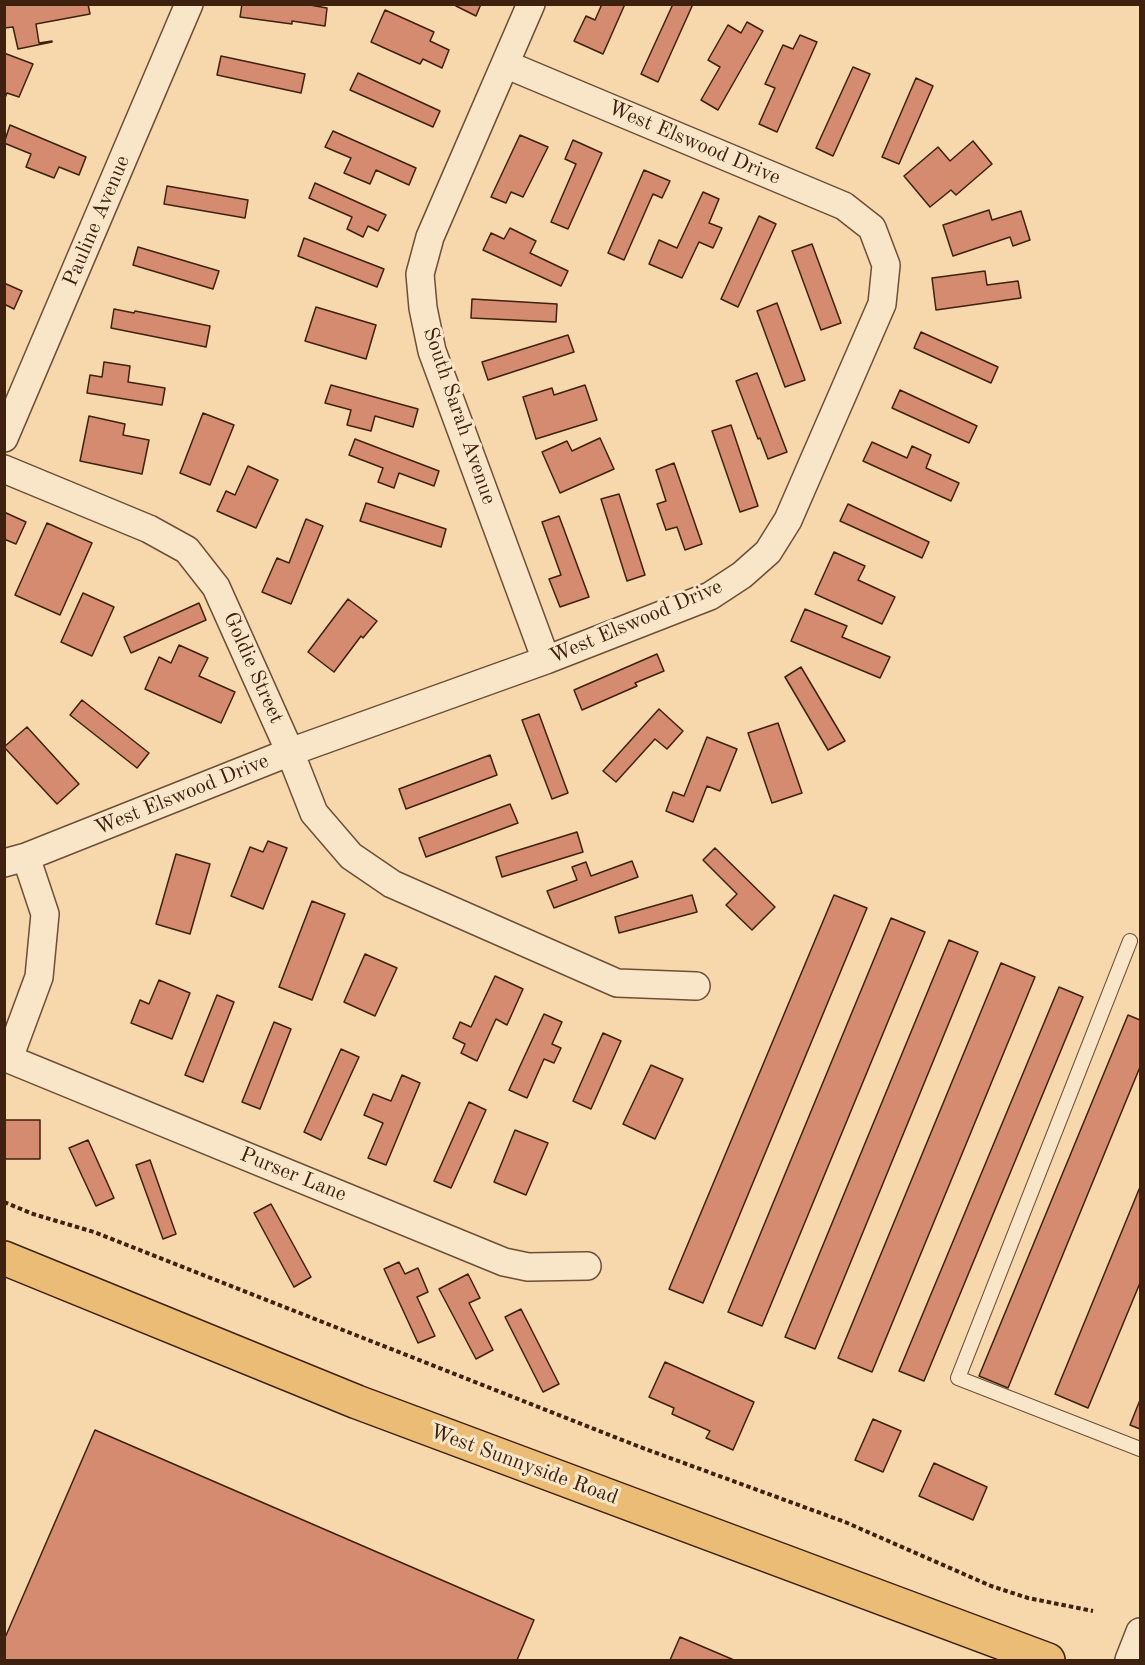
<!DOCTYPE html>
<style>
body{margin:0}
#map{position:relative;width:1145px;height:1665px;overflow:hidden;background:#f6d8ac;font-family:"Old Standard TT",serif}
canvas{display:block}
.frame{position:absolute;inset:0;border:6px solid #3e210f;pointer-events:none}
</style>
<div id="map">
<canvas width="1145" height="1665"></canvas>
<div class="frame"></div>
</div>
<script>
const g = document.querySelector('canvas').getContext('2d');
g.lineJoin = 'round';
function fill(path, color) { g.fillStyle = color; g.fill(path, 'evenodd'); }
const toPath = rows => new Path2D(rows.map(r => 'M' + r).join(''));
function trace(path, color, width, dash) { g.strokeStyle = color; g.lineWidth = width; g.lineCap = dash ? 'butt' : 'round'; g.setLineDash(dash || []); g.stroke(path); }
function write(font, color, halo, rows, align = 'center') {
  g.font = font + ' "Old Standard TT",serif'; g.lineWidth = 6; g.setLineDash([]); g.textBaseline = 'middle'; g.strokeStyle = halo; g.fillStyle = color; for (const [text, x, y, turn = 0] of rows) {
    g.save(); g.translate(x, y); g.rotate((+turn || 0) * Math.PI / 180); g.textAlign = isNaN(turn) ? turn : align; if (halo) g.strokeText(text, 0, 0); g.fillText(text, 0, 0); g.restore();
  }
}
const building = toPath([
 [4,4,88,4,90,14,36,24,39,43,52,41,52,42,18,49,13,27,4,28,4,4],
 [242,4,304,4,327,8,325,26,292,21,292,24,240,17,242,4],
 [457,4,481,4,476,16,456,6,457,4],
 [602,4,625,4,603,54,574,41,586,16,595,20,602,4],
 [673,4,693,4,658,82,641,74,673,4],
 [385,10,434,32,430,41,449,50,442,68,423,59,420,64,371,42,385,10],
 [747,22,763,31,718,110,701,100,720,67,708,60,728,25,741,33,747,22],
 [800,35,817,42,777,132,759,124,775,88,765,84,783,45,793,49,800,35],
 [4,53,33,64,19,97,7,93,4,100,4,53],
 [221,56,305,74,301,93,217,75,221,56],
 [853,67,870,74,833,156,816,148,853,67],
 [358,73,440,111,433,127,350,90,358,73],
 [916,78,933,86,899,164,882,157,916,78],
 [10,125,86,157,79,175,59,167,54,178,26,167,31,154,4,143,10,125],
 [333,131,416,168,409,185,376,170,370,184,344,173,351,158,325,147,333,131],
 [520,135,548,147,523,197,511,192,506,203,491,197,520,135],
 [573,140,602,153,568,229,551,222,576,164,565,159,573,140],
 [973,141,992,164,956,195,951,190,930,207,904,176,938,147,950,161,973,141],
 [644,170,670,181,662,198,653,194,624,260,608,253,644,170],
 [315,183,386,215,378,231,368,226,363,237,347,229,352,217,309,198,315,183],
 [167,186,248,200,245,218,164,204,167,186],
 [703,192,719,199,709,223,722,228,713,248,699,242,682,278,649,264,659,240,677,248,703,192],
 [989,210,992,220,1021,211,1030,240,1013,246,1010,237,953,256,943,225,989,210],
 [759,216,776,224,738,307,721,299,759,216],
 [510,228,536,241,530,253,568,271,561,286,483,250,491,233,504,239,510,228],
 [304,238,384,269,377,287,298,256,304,238],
 [812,244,841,323,821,330,792,251,812,244],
 [138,247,219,271,213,289,133,265,138,247],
 [985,271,987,285,1018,281,1021,298,936,310,932,278,985,271],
 [4,283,22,291,14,309,4,304,4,283],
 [472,299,557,304,556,322,471,318,472,299],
 [777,303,805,380,785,387,757,311,777,303],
 [316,307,376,325,366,359,305,341,316,307],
 [114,309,134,313,135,311,210,326,206,347,111,328,114,309],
 [921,332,998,367,991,383,914,348,921,332],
 [568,335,574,352,488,380,482,362,568,335],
 [104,362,130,366,128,382,165,388,162,405,87,393,90,375,102,377,104,362],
 [757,373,787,452,768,459,760,438,758,439,736,381,757,373],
 [331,385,418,409,413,427,375,416,371,431,347,425,351,410,325,403,331,385],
 [585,385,597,420,536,439,523,397,552,388,554,395,585,385],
 [900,390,977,426,969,443,892,408,900,390],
 [203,413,234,425,210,485,180,473,203,413],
 [89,416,125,424,123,435,149,440,142,474,80,461,89,416],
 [731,425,758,506,740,512,712,431,731,425],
 [600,438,614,469,560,493,542,452,567,441,572,451,600,438],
 [355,439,439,471,434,486,399,473,394,488,378,482,383,468,349,455,355,439],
 [872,442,907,458,912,446,931,455,926,468,959,483,951,501,863,461,872,442],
 [674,463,702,544,685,550,677,527,666,530,657,504,666,501,656,470,674,463],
 [248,466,278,480,256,528,217,511,226,491,235,495,248,466],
 [619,494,645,575,627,581,601,499,619,494],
 [366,503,446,529,441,547,360,521,366,503],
 [848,504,929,542,922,558,840,521,848,504],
 [4,512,26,522,16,544,4,539,4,512],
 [559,516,589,597,560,607,549,579,561,575,542,522,559,516],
 [306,519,323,526,291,604,262,592,277,558,289,563,306,519],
 [47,523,92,543,60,615,15,595,47,523],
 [834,552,865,566,858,580,895,597,882,624,815,594,834,552],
 [83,593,114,607,92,656,61,642,83,593],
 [348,599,377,621,363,638,361,636,334,672,308,652,348,599],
 [199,603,206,620,131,653,124,637,199,603],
 [805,609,847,626,842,637,890,657,880,678,791,641,805,609],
 [179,645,208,658,199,676,235,692,221,723,145,689,159,657,171,663,179,645],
 [657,654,664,671,635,683,637,686,582,710,574,690,657,654],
 [801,667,845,741,828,750,785,677,801,667],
 [82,700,149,753,137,768,70,715,82,700],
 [659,709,683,731,667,749,655,739,616,782,603,771,659,709],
 [539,714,568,793,552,799,522,720,539,714],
 [778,723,802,793,772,803,748,733,778,723],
 [27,727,79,784,57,804,4,747,27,727],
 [707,737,737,749,720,791,707,786,693,822,666,811,673,792,684,796,707,737],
 [490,755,497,775,406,809,399,789,490,755],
 [510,804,518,823,426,857,419,838,510,804],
 [577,832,583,852,502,877,496,857,577,832],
 [268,841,287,848,263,909,231,896,250,847,263,852,268,841],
 [715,848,775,907,752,930,726,905,737,894,703,860,715,848],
 [176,854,210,864,190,934,156,924,176,854],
 [632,861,638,877,554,908,547,891,577,880,572,867,586,862,591,876,632,861],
 [692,895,697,912,619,933,615,917,692,895],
 [834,895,867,908,703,1303,669,1289,834,895],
 [312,901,345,914,312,1000,279,987,312,901],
 [891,918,925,932,762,1326,728,1312,891,918],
 [949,940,978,952,815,1349,785,1337,949,940],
 [365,954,397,968,375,1016,344,1002,365,954],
 [1001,963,1035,977,872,1372,838,1358,1001,963],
 [495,976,523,989,507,1025,496,1019,477,1061,461,1053,465,1044,453,1038,460,1022,471,1027,495,976],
 [159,980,190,993,172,1039,131,1023,140,1000,149,1004,159,980],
 [1059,987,1083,997,924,1381,899,1371,1059,987],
 [217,995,234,1002,203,1082,185,1075,217,995],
 [544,1014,562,1022,552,1044,561,1048,554,1063,544,1059,527,1098,509,1090,544,1014],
 [1128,1015,1140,1020,1140,1067,1008,1388,979,1376,1128,1015],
 [274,1022,291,1029,260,1109,242,1102,274,1022],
 [603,1033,621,1041,591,1109,573,1101,603,1033],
 [341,1049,359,1057,321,1140,304,1132,341,1049],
 [651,1065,683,1079,655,1139,623,1124,651,1065],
 [402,1075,420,1083,386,1165,368,1158,383,1123,364,1115,373,1094,391,1101,402,1075],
 [469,1102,486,1110,451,1188,434,1181,469,1102],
 [4,1120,40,1120,40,1159,4,1159,4,1120],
 [515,1130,548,1143,526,1195,494,1182,515,1130],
 [88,1140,114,1198,96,1206,69,1148,88,1140],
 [150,1160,176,1234,163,1239,136,1165,150,1160],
 [1140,1187,1140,1283,1088,1408,1055,1394,1140,1187],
 [271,1204,311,1277,294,1287,254,1213,271,1204],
 [399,1262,405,1274,418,1268,428,1292,417,1297,435,1336,418,1343,384,1269,399,1262],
 [468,1274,480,1298,469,1303,493,1350,476,1359,439,1289,468,1274],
 [521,1309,559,1384,543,1392,505,1317,521,1309],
 [665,1362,754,1402,733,1450,706,1438,710,1431,672,1414,674,1408,649,1397,665,1362],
 [1140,1400,1140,1429,1130,1425,1140,1400],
 [873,1419,901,1431,883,1472,855,1460,873,1419],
 [95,1430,534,1620,517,1660,4,1660,4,1640,95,1430],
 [934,1463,987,1487,973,1520,919,1496,934,1463],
 [680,1637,734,1660,670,1660,680,1637]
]);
const path = toPath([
 [4,1202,33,1214,94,1232,640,1447,845,1522,991,1586,1028,1598,1093,1611]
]);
const lane = toPath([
 [1130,941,958,1378,1140,1449]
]);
const street = toPath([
 [531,4,430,237,420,274,423,308,432,351,546,660],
 [4,438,189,4],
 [4,469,149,529,187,550,216,587,290,752,314,813,351,856,392,884,617,983,696,986],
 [4,863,26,857,290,752,546,660,710,596,742,575,768,552,788,520,882,304,886,265,872,228,844,206,505,64],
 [4,1057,504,1262,528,1267,587,1266],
 [9,1058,39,977,45,914,26,857],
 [1129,1660,1140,1632]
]);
const primary = toPath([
 [4,1258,357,1402,1048,1660]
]);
const streetNames = [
 ["West Elswood Drive",694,143,23],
 ["Pauline Avenue",97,221,-67],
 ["South Sarah Avenue",459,416,71],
 ["West Elswood Drive",636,622,-23],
 ["Goldie Street",253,668,66],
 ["West Elswood Drive",182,795,-22],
 ["Purser Lane",293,1175,22],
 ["West Sunnyside Road",524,1465,20]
];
fill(building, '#d58b70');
trace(building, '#3e210f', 1.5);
trace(lane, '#6c4f36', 16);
trace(street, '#6c4f36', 30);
trace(primary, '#3e210f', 36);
trace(path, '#3e210f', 4, [4.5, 3]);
trace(lane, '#f9e6c9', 14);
trace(street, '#f9e6c9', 27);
trace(primary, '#ebbc76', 33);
write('21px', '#3e210f', '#f9e6c9', streetNames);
</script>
